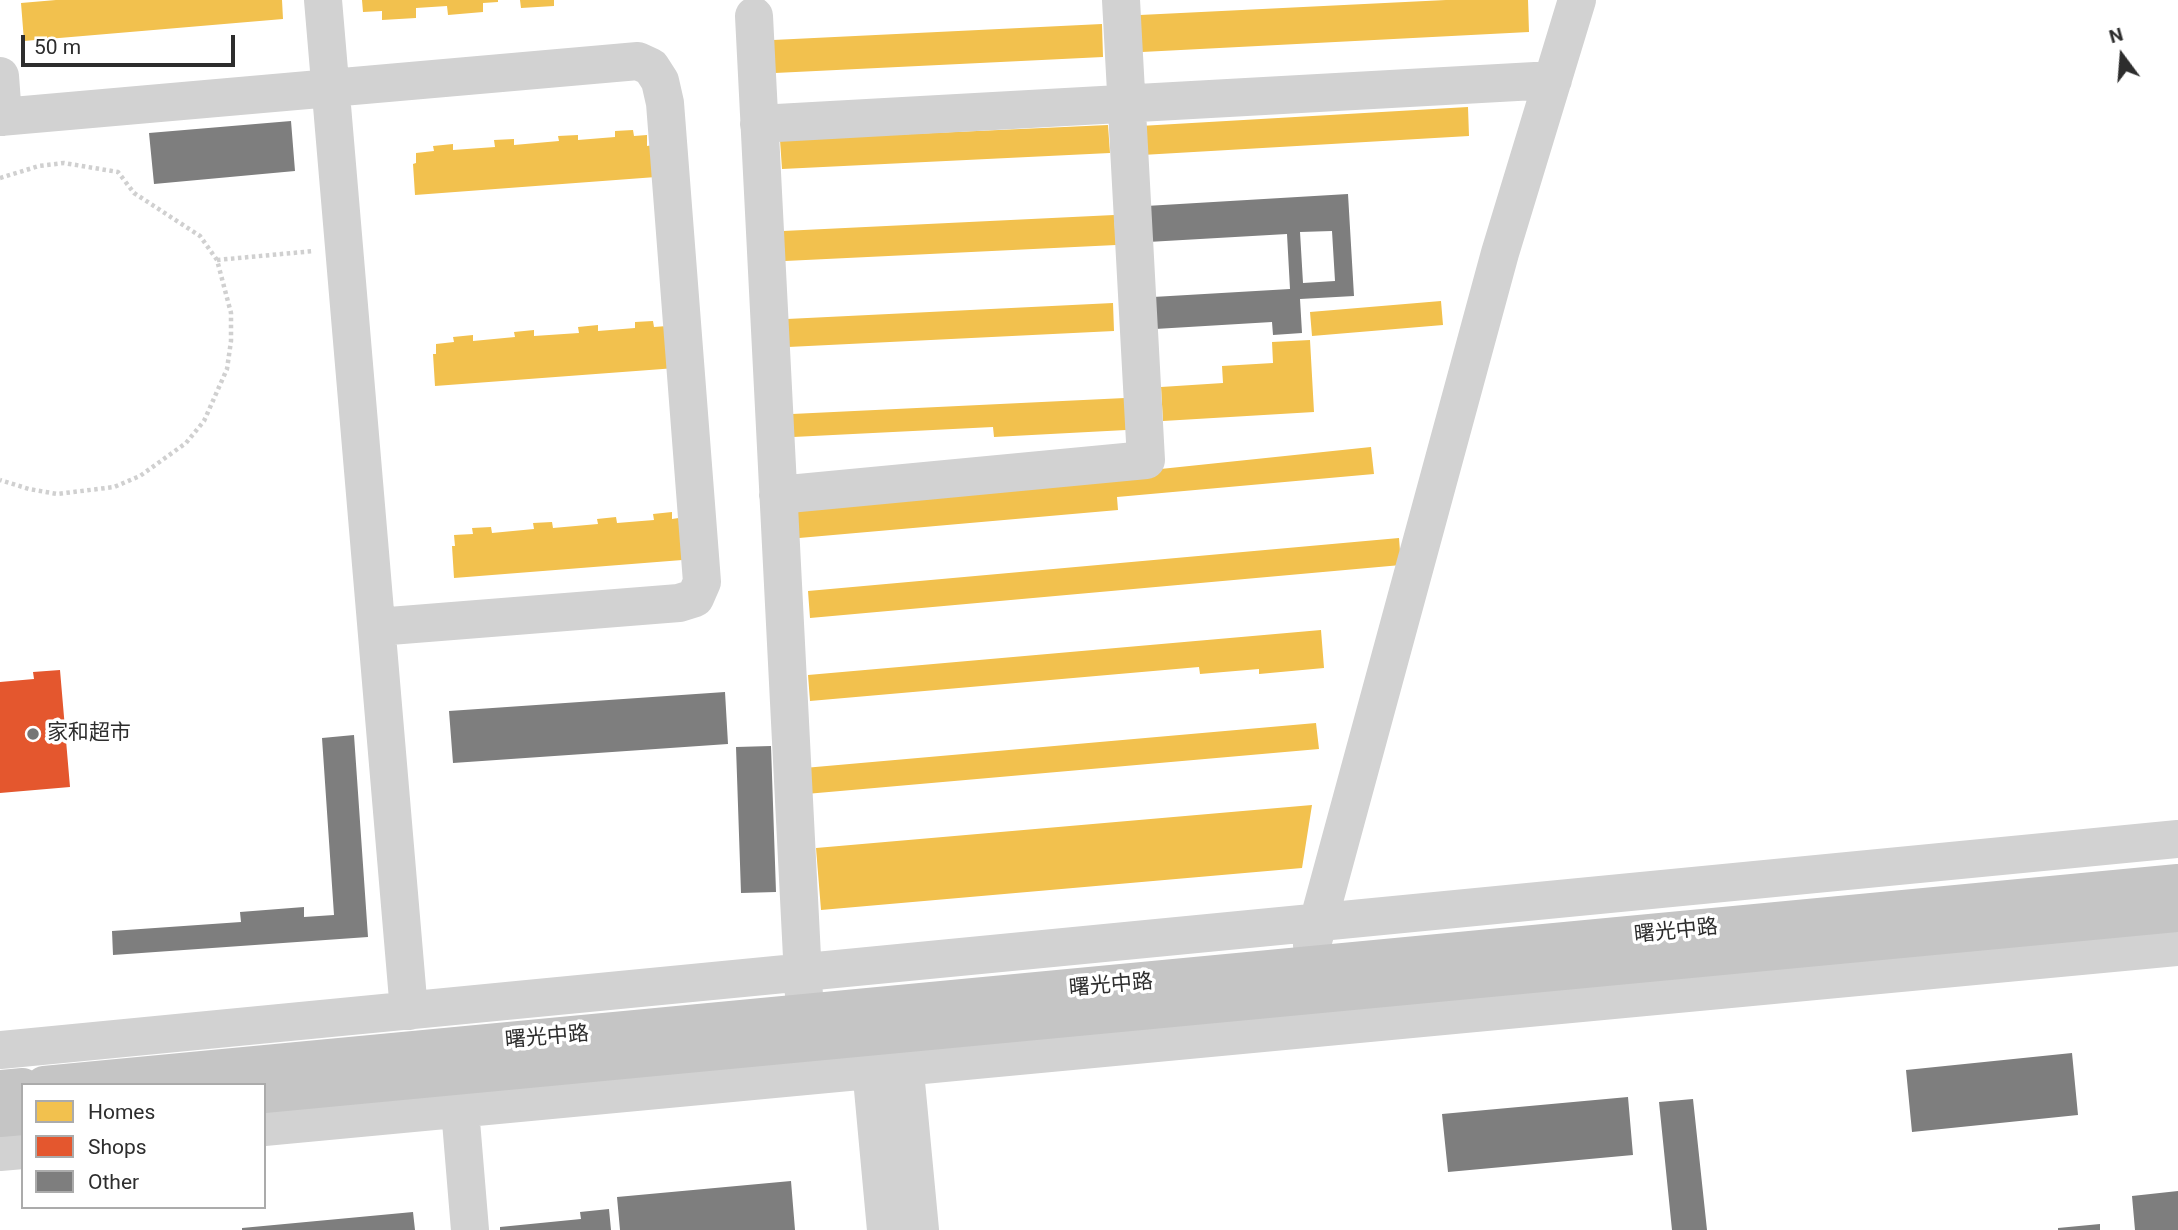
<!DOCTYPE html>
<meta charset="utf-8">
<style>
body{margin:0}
#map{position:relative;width:2178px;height:1230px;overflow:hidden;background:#fff;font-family:Roboto,sans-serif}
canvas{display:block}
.legend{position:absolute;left:21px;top:1083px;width:245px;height:126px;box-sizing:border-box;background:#fff;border:2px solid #ababab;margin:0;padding:9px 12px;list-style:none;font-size:21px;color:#2d2d2d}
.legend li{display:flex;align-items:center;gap:14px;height:35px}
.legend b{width:35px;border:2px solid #ababab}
.north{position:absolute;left:2087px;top:21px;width:70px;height:70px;-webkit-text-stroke:5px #fff;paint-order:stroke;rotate:344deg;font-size:19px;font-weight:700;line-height:28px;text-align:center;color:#2d2d2d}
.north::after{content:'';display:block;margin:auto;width:24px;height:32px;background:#2d2d2d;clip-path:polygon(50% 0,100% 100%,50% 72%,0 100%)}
.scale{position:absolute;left:21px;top:35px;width:214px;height:32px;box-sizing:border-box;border:4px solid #2d2d2d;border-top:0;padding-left:9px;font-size:21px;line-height:24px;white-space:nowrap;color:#2d2d2d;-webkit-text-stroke:5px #fff;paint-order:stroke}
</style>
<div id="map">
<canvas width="2178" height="1230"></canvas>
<ul class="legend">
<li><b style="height:19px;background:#f2c14e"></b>Homes</li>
<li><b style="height:19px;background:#e4572e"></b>Shops</li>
<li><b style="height:19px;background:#7e7e7e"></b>Other</li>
</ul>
<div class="north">N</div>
<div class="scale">50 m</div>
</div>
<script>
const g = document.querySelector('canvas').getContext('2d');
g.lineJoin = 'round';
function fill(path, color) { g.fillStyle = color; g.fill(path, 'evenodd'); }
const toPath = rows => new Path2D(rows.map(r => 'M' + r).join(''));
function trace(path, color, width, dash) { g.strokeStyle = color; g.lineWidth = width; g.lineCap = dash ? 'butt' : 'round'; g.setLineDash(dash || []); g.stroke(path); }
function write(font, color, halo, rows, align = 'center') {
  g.font = font + ' Roboto,"Noto Sans SC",sans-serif'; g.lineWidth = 7; g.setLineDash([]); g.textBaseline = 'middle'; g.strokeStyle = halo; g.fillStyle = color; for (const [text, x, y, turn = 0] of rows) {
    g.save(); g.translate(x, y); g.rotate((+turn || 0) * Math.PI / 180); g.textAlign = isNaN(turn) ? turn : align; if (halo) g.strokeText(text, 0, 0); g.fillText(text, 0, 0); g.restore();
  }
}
const homes = toPath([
 [56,0,282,0,283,19,24,41,21,3],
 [362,0,498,0,498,2,483,3,483,12,448,15,447,6,416,8,416,18,382,20,382,11,363,12],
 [520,0,554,0,554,6,521,8],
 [1446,0,1528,0,1529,32,1142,52,1140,15],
 [1102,24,1103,57,775,73,773,40],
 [1468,107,1469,136,1142,155,1140,126],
 [1108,125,1110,153,782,169,780,140],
 [633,130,634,136,647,135,647,146,653,145,656,177,415,195,413,164,416,163,416,153,434,151,433,146,453,144,453,150,495,147,494,140,514,139,514,145,559,141,558,136,578,135,578,140,615,137,615,131],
 [1114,215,1116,245,785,261,783,231],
 [1441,301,1443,325,1312,336,1310,312],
 [1113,303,1114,331,788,347,787,319],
 [653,321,654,327,667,326,676,368,435,386,433,354,436,354,436,344,454,342,453,337,473,335,473,341,515,337,514,332,534,330,534,336,579,333,578,327,598,325,598,331,635,328,635,322],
 [1310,340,1314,412,1163,421,1161,387,1223,383,1222,366,1273,363,1272,342],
 [1125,398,1126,430,994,437,993,427,793,437,792,414],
 [1371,447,1374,474,1117,497,1118,510,799,538,797,507],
 [672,512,672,519,685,517,695,559,454,578,452,546,455,546,454,535,473,534,472,528,491,527,492,533,534,529,533,523,552,522,553,528,598,524,597,519,616,517,617,523,654,520,653,514],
 [1399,538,1401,565,810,618,808,591],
 [1321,630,1324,668,1259,674,1259,669,1200,674,1199,667,810,701,808,675],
 [1316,723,1319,749,806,794,804,768],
 [1312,805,1302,868,821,910,816,848]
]);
const shops = toPath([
 [60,670,70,787,0,793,0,682,34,679,33,672]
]);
const building = toPath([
 [291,121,295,171,154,184,149,133],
 [1348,194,1354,296,1300,299,1302,333,1273,335,1272,322,1155,329,1153,297,1290,289,1287,234,1148,242,1146,206],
 [1332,231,1335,281,1303,283,1300,232],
 [725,692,728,744,453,763,449,711],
 [354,735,368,937,113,955,112,931,241,922,240,912,304,907,304,917,334,915,322,738],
 [771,746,776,892,741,893,736,747],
 [2072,1053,2078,1115,1912,1132,1906,1070],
 [1628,1097,1633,1155,1448,1172,1442,1114],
 [1693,1099,1707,1230,1672,1230,1659,1102],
 [791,1181,795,1230,620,1230,617,1197],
 [2178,1191,2178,1230,2135,1230,2132,1196],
 [609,1209,611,1230,500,1230,500,1227,581,1219,580,1212],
 [413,1212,415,1230,242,1230,242,1228],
 [2100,1224,2100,1230,2058,1230,2058,1228]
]);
const path = toPath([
 [0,178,39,166,64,163,118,172,134,193,200,236,217,260,231,313,231,341,227,369,204,421,186,443,140,476,114,487,57,494,29,489,0,480],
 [217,260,314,251]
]);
const minor = toPath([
 [323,0,409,1011],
 [754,16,804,996],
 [0,76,3,117],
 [0,117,638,61,651,67,660,81,665,103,702,582,695,598,679,603,377,627],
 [759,124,1553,80],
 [778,495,1146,460,1121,0],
 [1312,945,1500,253,1577,0],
 [902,1040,920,1230],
 [869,1046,886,1230],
 [0,1050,2178,839],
 [458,1085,470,1230],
 [264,1127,2178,947],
 [0,1152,23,1150]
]);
const major = toPath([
 [44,1085,2178,883],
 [0,1089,23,1087],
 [264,1094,2178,913],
 [0,1118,23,1116]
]);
const markers = [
 [33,734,7,"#767676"]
];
const poiNames = [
 ["家和超市",47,734]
];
const streetNames = [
 ["曙光中路",1676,932,-6],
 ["曙光中路",1111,986,-5],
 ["曙光中路",547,1038,-5]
];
fill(homes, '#f2c14e');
fill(shops, '#e4572e');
fill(building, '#7e7e7e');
trace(path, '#d0d0d0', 4.5, [3.5, 3.5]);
trace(minor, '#d2d2d2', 38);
trace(major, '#c5c5c5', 38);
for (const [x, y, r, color] of markers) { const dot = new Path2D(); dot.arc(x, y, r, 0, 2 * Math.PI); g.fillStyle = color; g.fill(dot); trace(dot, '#fff', 2.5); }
write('21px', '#2d2d2d', '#fff', poiNames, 'left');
write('21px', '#2d2d2d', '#fff', streetNames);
</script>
